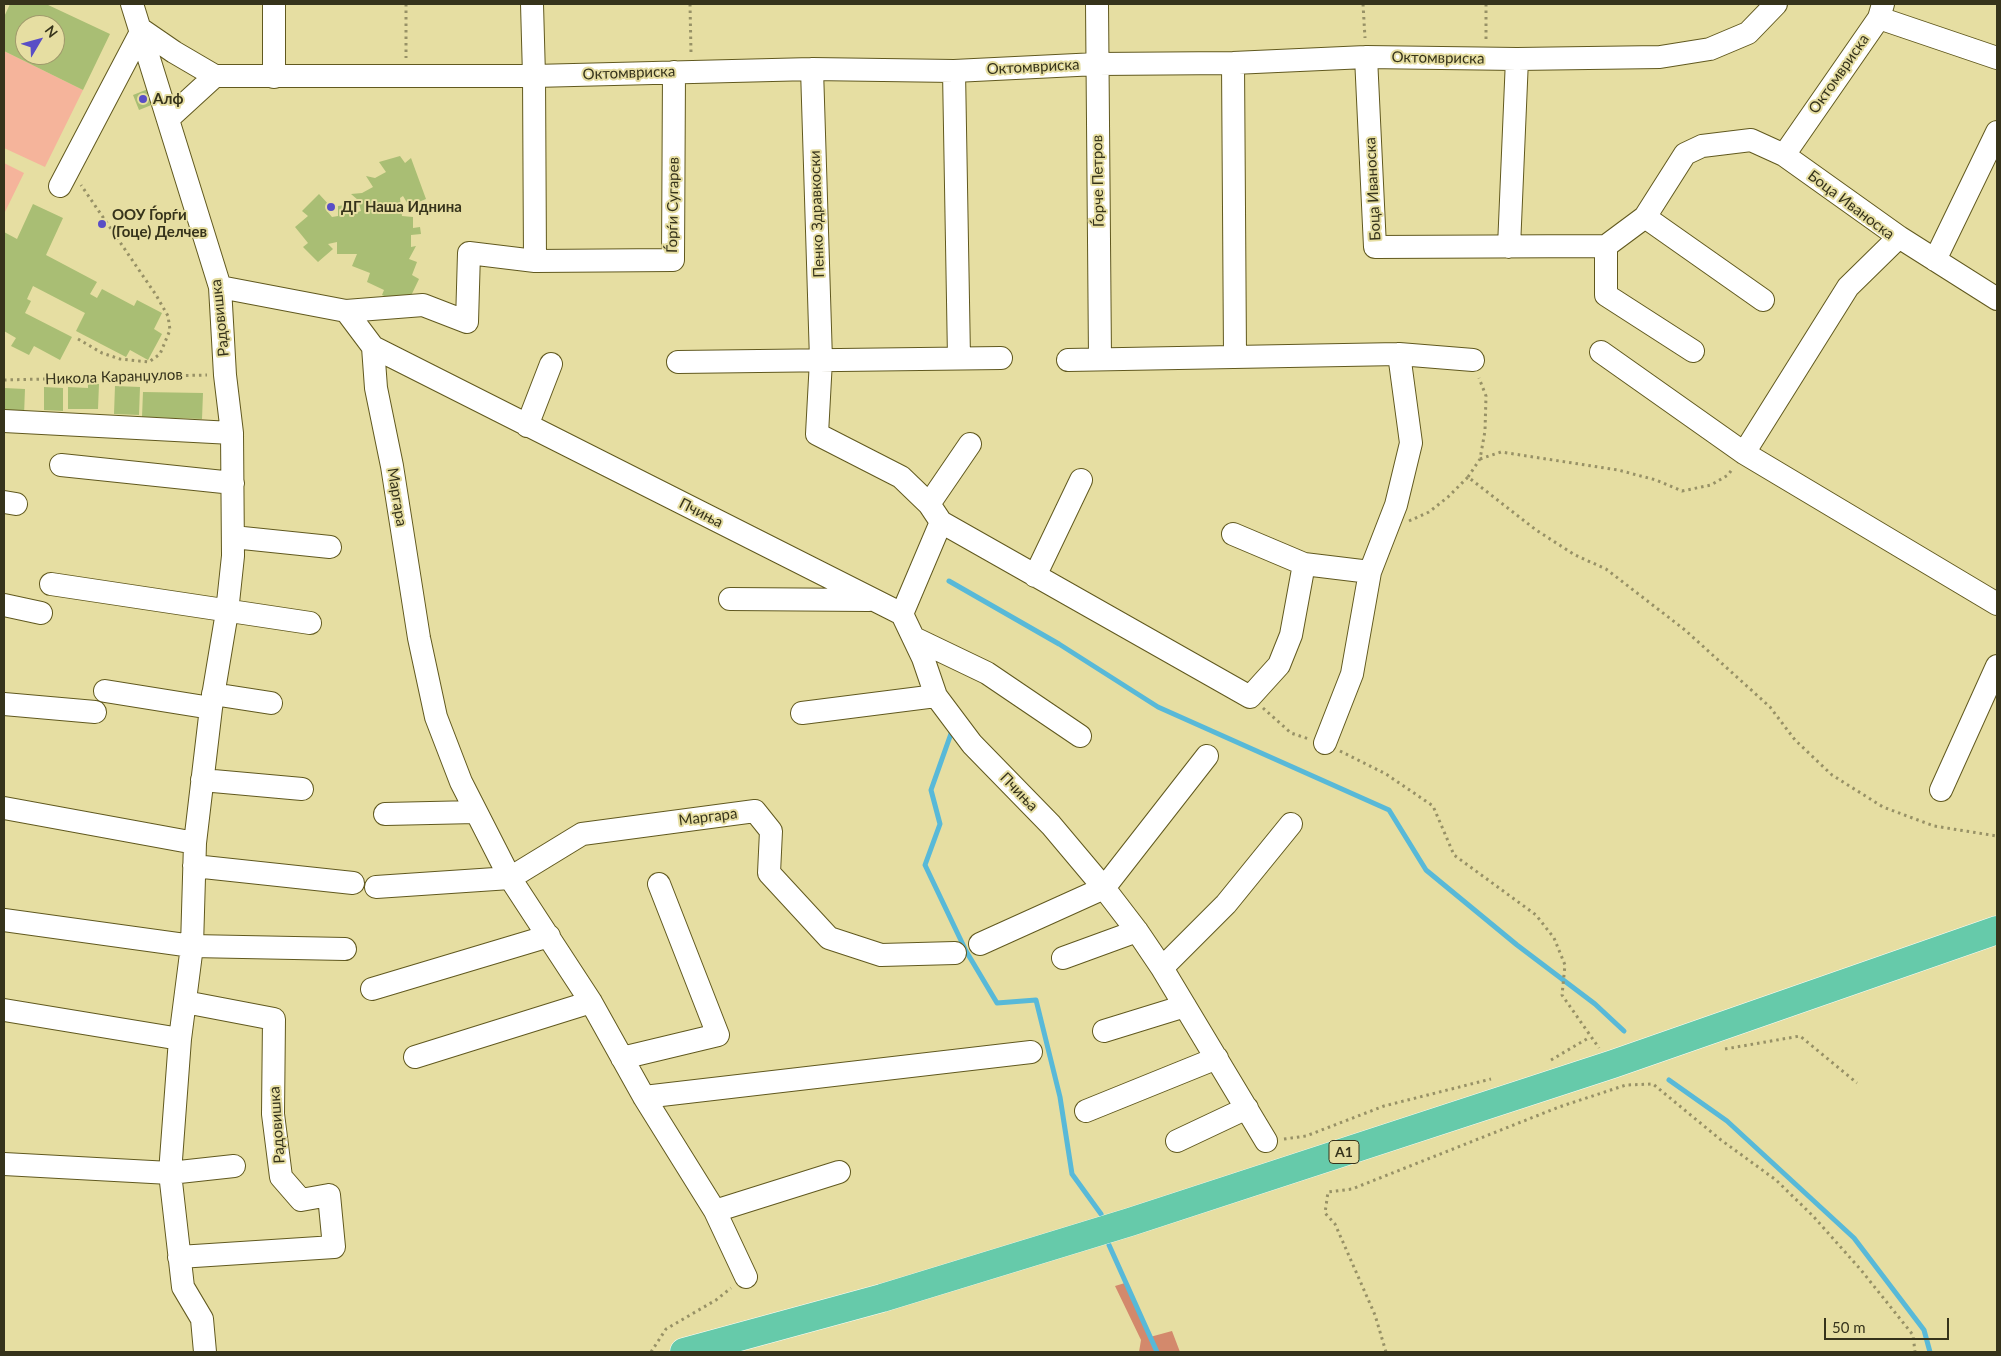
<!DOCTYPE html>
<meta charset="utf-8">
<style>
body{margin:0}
#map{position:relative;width:2001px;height:1356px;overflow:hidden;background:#e6dea2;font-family:Lato,sans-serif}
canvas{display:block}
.frame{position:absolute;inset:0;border:5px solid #36331b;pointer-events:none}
.north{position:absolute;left:15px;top:15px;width:50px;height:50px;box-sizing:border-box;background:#e6dea2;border:1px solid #a09a6c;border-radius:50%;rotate:53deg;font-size:14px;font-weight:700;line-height:20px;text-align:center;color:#36331b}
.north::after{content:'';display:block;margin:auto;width:18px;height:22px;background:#594ec6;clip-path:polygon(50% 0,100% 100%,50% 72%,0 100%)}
.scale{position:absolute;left:1824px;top:1318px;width:125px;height:22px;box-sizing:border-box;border:2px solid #36331b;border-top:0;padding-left:6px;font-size:15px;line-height:18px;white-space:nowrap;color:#36331b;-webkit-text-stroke:4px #e6dea2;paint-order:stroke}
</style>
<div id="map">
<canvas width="2001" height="1356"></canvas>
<div class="frame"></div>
<div class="north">N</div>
<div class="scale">50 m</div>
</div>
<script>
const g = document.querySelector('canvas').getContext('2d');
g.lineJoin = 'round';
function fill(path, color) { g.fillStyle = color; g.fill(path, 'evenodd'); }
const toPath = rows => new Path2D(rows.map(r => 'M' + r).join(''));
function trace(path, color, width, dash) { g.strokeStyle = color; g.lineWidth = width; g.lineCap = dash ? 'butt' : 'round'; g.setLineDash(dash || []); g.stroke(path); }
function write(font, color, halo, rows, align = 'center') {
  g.font = font + ' Lato,sans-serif'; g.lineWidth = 4; g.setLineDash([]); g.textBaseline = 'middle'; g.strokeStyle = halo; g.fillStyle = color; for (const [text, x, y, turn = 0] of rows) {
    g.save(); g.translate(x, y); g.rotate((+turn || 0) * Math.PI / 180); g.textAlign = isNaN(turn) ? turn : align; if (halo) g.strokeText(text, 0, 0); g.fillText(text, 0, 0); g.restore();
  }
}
const green = toPath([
 [4,51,83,90,45,167,4,148],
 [4,163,24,173,4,214]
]);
const forest = toPath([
 [1125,1283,1150,1337,1172,1331,1180,1352,1139,1352,1141,1340,1115,1286]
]);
const stream = toPath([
 [949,581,1059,644,1158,707,1389,810,1426,870,1517,945,1595,1004,1624,1031],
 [953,728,931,790,940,824,925,865,966,951,997,1003,1036,1000,1060,1097,1072,1174,1101,1214],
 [1669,1080,1727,1121,1854,1238,1924,1330,1930,1352],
 [1109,1245,1157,1352]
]);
const building = toPath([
 [10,4,46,4,110,34,83,90,4,51,4,17],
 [25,25,55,25,55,55,25,55],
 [148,89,154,104,139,110,133,95],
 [400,156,405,163,411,158,426,199,409,206,403,196,400,198,402,216,413,217,413,228,420,227,421,234,411,235,411,247,416,246,409,259,417,262,412,275,419,279,409,300,400,303,382,295,384,290,367,282,370,273,352,266,357,254,337,254,337,242,328,244,333,249,318,262,303,247,308,243,295,227,308,216,302,211,319,194,331,207,327,211,332,217,338,216,338,206,346,205,351,214,361,211,358,200,351,194,362,193,373,187,366,176,375,178,386,172,379,162],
 [33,204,63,218,46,255,97,282,90,294,97,298,102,289,134,306,137,300,162,313,154,329,162,334,148,360,130,350,126,357,76,331,85,313,33,286,27,299,31,301,25,313,72,337,60,360,34,346,29,355,11,346,16,338,4,331,4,232,17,239],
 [88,383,99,384,98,409,68,409,68,387,88,388],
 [115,386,140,387,139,415,114,414],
 [44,387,63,388,63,411,44,410],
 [4,388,25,389,24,416,11,416,11,410,4,410],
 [143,392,203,393,202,419,142,417]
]);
const path = toPath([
 [406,4,406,58],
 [690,4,691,53],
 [1363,4,1365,38],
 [1486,4,1486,41],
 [78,339,102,353,120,359,149,362,160,354,170,330,168,316,156,295,81,185],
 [4,380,207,375],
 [1480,459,1501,452,1618,470,1656,480,1682,491,1711,485,1728,475,1733,468],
 [1468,477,1480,459,1485,431,1486,396,1479,378],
 [1409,521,1429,512,1448,497,1468,477,1536,530,1575,555,1606,569,1685,630,1770,707,1795,740,1832,775,1883,807,1934,826,1997,836],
 [1263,708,1291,733,1309,739],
 [1340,751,1386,774,1433,806,1454,855,1536,915,1554,938,1565,965,1562,995,1599,1048],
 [1725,1049,1800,1036,1857,1083],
 [1551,1060,1590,1037],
 [1284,1139,1306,1136,1384,1106,1491,1079],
 [651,1352,666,1329,716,1300,731,1288],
 [1386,1352,1375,1315,1335,1224,1325,1213,1328,1192,1352,1189,1559,1107,1626,1085,1653,1084,1721,1140,1776,1180,1813,1216,1861,1270,1913,1335,1915,1352]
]);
const minor = toPath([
 [132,4,220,287,225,375,232,433,233,556,227,612,211,708,195,843,192,946,180,1039,170,1173,183,1287,202,1319,205,1352],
 [532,4,534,76,535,261],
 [1097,4,1100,358],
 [1879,18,1997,58],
 [142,30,174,52,215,76,534,76,812,69,954,71,1097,64,1233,63,1366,57,1517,59,1660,57,1710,49,1748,33,1776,4],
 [1366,57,1375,247,1606,246,1645,217,1685,154,1702,146,1751,140,1784,155,1899,237,1997,299],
 [1233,63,1235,355],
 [812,69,821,360,817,434,901,477,929,504,941,522,902,614],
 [954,71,959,358],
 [274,77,274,4],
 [168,119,215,76],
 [1784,155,1879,18,1883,4],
 [60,186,142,30],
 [1645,217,1763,300],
 [1606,246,1606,295,1693,351],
 [1509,247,1517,59],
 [1935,260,1997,132],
 [220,287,346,311,423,305,467,322,469,253,535,261,673,260,674,72],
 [346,311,373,347,376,388,392,466,419,638,436,717,461,782,510,878,591,1002,644,1097,715,1211,746,1277],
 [373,347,902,614,923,658,936,696,972,744,1051,825,1104,888,1137,931,1162,968,1266,1141],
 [1601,352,1744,453,1997,604],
 [1068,360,1399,354,1473,360],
 [678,362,1001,358],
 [4,421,232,433],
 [527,426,551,364],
 [1744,453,1848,287,1899,237],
 [61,465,233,483],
 [4,502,16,504],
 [929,504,970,444],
 [941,522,1250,697,1279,665,1291,635,1304,564],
 [1233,534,1304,564,1370,572],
 [233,537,330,547],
 [1035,576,1081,480],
 [51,584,310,623],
 [730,599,869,600],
 [4,605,41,613],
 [914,638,987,673,1080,736],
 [105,691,211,708],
 [213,694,271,703],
 [4,704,95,712],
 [802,713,936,696],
 [1325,743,1352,674,1370,572,1396,505,1411,443,1399,354],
 [202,780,302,789],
 [1941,790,1997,666],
 [4,808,195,843],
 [385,814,476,812],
 [194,866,353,883],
 [376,887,510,878,582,834,755,811,771,831,769,873,829,938,881,955,955,953],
 [4,920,192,946,345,949],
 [980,944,1104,888,1207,756],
 [1063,958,1137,931],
 [1162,968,1226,904,1291,824],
 [372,989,549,936],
 [4,1010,180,1039],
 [1104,1031,1185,1006],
 [415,1057,591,1002],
 [622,1058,718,1035,659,884],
 [644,1097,1031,1052],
 [1086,1111,1217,1058],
 [1177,1141,1247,1108],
 [4,1164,170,1173,234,1166],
 [715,1211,839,1172],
 [179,1257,334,1247,329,1195,301,1200,281,1177,273,1114,274,1019,185,1002]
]);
const major = toPath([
 [684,1352,882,1298,1130,1222,1613,1064,1997,930]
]);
const markers = [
 [143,99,5,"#594ec6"],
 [331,207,5,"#594ec6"],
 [102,224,5,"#594ec6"]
];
const shields = [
 [1344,1152,30]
];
const shieldNames = [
 ["A1",1344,1152]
];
const streetNames = [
 ["Октомвриска",1438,58,1],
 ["Октомвриска",1033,67,-3],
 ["Октомвриска",629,73,-2],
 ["Октомвриска",1839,74,-55],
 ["Ѓорче Петров",1098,181,-91],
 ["Боца Иваноска",1373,189,-93],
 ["Ѓорѓи Сугарев",673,205,-89],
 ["Боца Иваноска",1851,205,37],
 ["Пенко Здравкоски",817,214,-92],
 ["Радовишка",220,318,-96],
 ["Никола Каранџулов",114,377,-2],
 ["Маргара",397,497,81],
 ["Пчиња",701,513,27],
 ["Пчиња",1019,792,46],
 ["Маргара",708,817,-7],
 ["Радовишка",277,1125,-94]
];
const poiNames = [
 ["Алф",153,99],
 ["ДГ Наша Иднина",341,207],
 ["ООУ Ѓорѓи",112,215],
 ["(Гоце) Делчев",112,232]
];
fill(green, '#f5b49b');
fill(forest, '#d3896c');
trace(stream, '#58b9d8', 5);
fill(building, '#a9be74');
trace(minor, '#61591f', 24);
trace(major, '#fff', 29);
trace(path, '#979166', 3, [2.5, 4]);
trace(minor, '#fff', 22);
trace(major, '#66caaa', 28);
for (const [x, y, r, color] of markers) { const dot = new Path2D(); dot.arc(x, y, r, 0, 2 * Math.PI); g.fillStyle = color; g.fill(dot); trace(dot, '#e6dea2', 2); }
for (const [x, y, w] of shields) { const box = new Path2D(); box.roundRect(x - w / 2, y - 11.5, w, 23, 4); g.fillStyle = '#e6dea2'; g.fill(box); trace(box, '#36331b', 1); }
write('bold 14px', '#36331b', null, shieldNames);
write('15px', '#36331b', '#e6dea2', streetNames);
write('bold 15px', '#36331b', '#e6dea2', poiNames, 'left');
</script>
